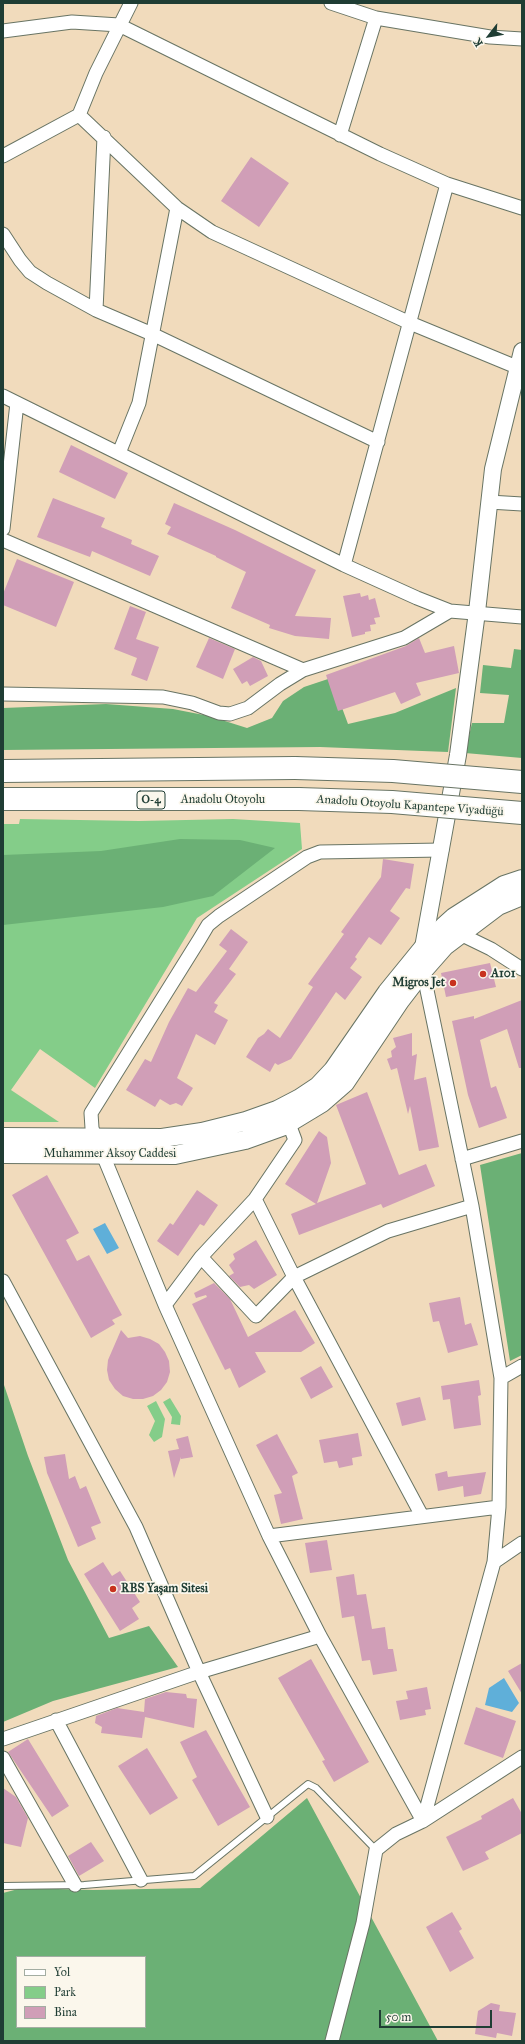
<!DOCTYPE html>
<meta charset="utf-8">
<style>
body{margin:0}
#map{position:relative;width:525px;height:2044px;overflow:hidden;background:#f1dbbc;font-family:"IM FELL Great Primer",serif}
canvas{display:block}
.frame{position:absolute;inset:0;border:4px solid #1f3d34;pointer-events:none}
.legend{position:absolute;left:16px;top:1956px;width:130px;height:72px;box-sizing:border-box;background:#fbf7ec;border:1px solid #a3ada2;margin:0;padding:5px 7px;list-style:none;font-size:12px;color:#1f3d34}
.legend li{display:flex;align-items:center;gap:8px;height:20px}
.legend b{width:20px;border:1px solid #a3ada2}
.north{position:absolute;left:469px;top:16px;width:40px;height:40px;-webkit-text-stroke:3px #fbf7ec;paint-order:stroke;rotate:239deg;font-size:11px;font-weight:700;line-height:16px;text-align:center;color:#1f3d34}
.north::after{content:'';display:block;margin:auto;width:14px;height:18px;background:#1f3d34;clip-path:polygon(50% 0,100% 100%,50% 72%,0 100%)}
.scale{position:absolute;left:379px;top:2010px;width:113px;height:18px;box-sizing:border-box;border:2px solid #1f3d34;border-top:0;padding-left:5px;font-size:12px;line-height:14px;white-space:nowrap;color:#1f3d34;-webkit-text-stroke:3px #fbf7ec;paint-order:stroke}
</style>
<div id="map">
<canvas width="525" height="2044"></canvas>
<div class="frame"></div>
<ul class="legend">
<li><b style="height:5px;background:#fff"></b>Yol</li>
<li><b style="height:11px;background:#84cd89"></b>Park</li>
<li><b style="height:11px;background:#d09eb7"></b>Bina</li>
</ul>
<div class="north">K</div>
<div class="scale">50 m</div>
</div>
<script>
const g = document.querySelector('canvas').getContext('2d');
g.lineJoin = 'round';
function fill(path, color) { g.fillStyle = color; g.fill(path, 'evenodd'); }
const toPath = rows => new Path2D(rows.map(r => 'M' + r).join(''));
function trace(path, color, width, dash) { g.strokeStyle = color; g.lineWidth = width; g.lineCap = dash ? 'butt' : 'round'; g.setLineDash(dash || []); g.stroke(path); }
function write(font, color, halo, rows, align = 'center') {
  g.font = font + ' "IM FELL Great Primer",serif'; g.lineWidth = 3.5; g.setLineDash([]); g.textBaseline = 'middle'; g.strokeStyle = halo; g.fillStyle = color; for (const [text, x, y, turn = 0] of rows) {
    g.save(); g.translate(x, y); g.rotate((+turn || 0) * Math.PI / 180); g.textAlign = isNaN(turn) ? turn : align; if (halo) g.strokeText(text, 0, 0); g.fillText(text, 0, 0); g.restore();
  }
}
const green = toPath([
 [20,819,139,821,233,819,300,823,302,849,197,918,95,1088,40,1049,11,1090,59,1122,3,1122,3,824,19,824],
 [170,1398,181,1416,180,1425,171,1424,172,1417,163,1402],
 [156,1401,165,1419,162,1437,154,1442,149,1435,155,1421,147,1406]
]);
const forest = toPath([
 [514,649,522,650,522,758,465,753,472,723,504,723,509,695,480,693,483,665,511,668],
 [331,678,348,724,395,713,456,688,448,752,320,747,3,750,3,708,106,704,173,709,209,716,247,728,272,718,283,701,304,687],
 [180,839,240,840,275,848,213,896,163,907,3,925,3,855,101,851],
 [522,1153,522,1355,510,1361,480,1165],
 [3,1382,28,1456,68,1560,109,1638,149,1626,178,1667,53,1701,3,1722],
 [307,1798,438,2041,3,2041,3,1893,22,1888,93,1890,200,1888],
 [17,1957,145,1957,145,2027,17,2027]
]);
const water = toPath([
 [105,1223,119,1248,107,1254,93,1229],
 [504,1678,519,1703,512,1712,485,1705,489,1688]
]);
const building = toPath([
 [251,157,289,183,259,227,221,201],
 [71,445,128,473,115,499,59,472],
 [53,498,105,518,101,527,132,540,131,544,159,556,150,576,92,551,90,557,37,537],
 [174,503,235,530,316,570,295,616,331,618,329,639,295,636,269,628,270,625,231,608,246,572,216,557,216,556,167,534,171,527,165,524],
 [17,559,74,582,56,627,3,605,3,594],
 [360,593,361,597,368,595,369,600,375,598,380,617,374,618,376,624,370,625,371,631,365,632,365,634,352,637,343,596],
 [130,606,146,612,136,639,159,647,147,681,131,675,137,658,114,649],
 [209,638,235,649,223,679,196,667],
 [419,638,425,653,454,646,459,673,416,683,421,695,401,704,395,692,338,711,326,675,406,646],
 [253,657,261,661,268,676,250,686,247,681,242,684,233,669],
 [383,859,414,864,410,889,406,888,390,911,400,918,381,945,369,937,355,957,357,959,350,968,362,977,345,1000,336,992,291,1059,278,1065,275,1063,270,1072,246,1057,258,1038,264,1034,268,1029,280,1038,313,987,308,984,344,934,341,932,381,877],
 [231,929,248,942,229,969,236,974,214,1003,218,1005,214,1012,228,1020,215,1045,196,1034,177,1078,193,1088,182,1106,176,1103,170,1105,160,1099,155,1107,126,1090,145,1059,151,1062,169,1022,188,988,196,992,227,951,219,945],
 [490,963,496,987,446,997,441,973],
 [522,1000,522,1068,519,1068,507,1029,480,1040,491,1088,496,1086,507,1118,479,1128,468,1095,452,1021,474,1016,474,1019],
 [412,1033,412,1056,417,1054,414,1080,426,1077,439,1147,419,1151,410,1106,408,1114,397,1068,391,1070,387,1059,392,1057,391,1051,396,1047,393,1038],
 [367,1092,399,1175,426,1164,435,1186,383,1208,381,1204,299,1235,291,1214,316,1204,285,1184,319,1131,327,1137,331,1163,317,1203,366,1184,336,1105],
 [47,1175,79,1233,66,1240,77,1261,89,1255,122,1315,112,1320,115,1324,91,1338,12,1195],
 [197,1190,218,1205,204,1226,200,1224,178,1256,157,1241,170,1223,173,1225],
 [256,1240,277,1275,254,1289,249,1285,240,1287,229,1276,234,1273,229,1265,235,1259,233,1254],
 [214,1283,230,1299,248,1337,295,1310,315,1343,301,1352,255,1352,266,1372,239,1388,230,1368,225,1370,192,1304,207,1297,206,1295,196,1298,194,1293],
 [460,1297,465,1325,471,1323,478,1345,448,1353,439,1321,433,1322,429,1303],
 [121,1330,128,1338,140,1336,150,1339,159,1344,165,1352,169,1361,170,1372,167,1382,161,1390,153,1396,143,1399,133,1399,123,1396,115,1389,109,1380,107,1370,108,1360],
 [321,1366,333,1387,311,1399,300,1378],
 [479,1380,481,1395,478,1396,481,1425,454,1429,450,1399,443,1400,441,1386],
 [420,1397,426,1420,402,1426,396,1403],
 [358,1433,362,1456,352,1458,353,1465,339,1468,337,1461,324,1463,319,1440],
 [277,1434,298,1473,292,1476,303,1519,281,1524,274,1495,282,1493,256,1445],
 [188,1436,193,1457,181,1459,181,1457,174,1478,168,1451,179,1449,176,1439],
 [65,1454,69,1479,75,1476,80,1489,86,1486,101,1523,91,1527,96,1539,78,1547,47,1473,44,1457],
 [447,1471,448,1477,486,1472,481,1494,464,1497,463,1486,438,1491,435,1474],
 [327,1540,332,1570,310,1573,305,1543],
 [103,1562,112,1576,120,1571,140,1602,132,1608,139,1619,120,1631,84,1574],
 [354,1574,357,1595,366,1594,372,1629,385,1627,388,1649,393,1649,397,1671,373,1675,370,1660,362,1661,354,1616,342,1618,336,1577],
 [311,1659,369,1762,334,1782,322,1761,325,1760,278,1678],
 [522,1663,522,1694,508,1671],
 [427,1687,431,1709,425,1710,426,1715,400,1720,396,1701,408,1699,406,1691],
 [166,1692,186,1694,187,1698,197,1699,194,1728,145,1717,142,1738,101,1733,102,1727,95,1723,96,1716,117,1708,144,1712,145,1699],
 [476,1707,516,1721,503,1758,464,1744],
 [206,1730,250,1807,218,1826,192,1780,197,1777,180,1742],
 [28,1739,69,1806,52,1817,8,1752],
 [147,1748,178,1798,150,1815,118,1766],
 [3,1788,16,1797,28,1818,21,1847,3,1843],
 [513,1798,522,1814,522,1833,485,1852,489,1859,463,1871,446,1837,482,1819,481,1816],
 [91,1842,104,1861,79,1876,68,1856],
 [452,1912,462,1929,459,1931,474,1958,450,1972,426,1927],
 [491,2003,500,2005,499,2011,516,2013,512,2036,497,2033,496,2038,475,2034,478,2011]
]);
const service = toPath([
 [3,1886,84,1885,194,1876,308,1784,316,1788,376,1850]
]);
const minor = toPath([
 [331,3,376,18,490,37,522,39],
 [3,31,72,22,119,25,380,154,447,184,522,208],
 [79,115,177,208,212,232,410,323,519,368],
 [340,135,376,18],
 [3,156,79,115,96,73,131,3],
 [3,234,20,260,30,272,47,283,96,310,152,334,378,442],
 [96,310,104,137],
 [3,396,344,565,417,598,450,611,522,617],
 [119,453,139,403,177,208],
 [489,502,522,504],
 [3,529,17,403],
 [3,540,303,670],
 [344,565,447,184],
 [3,694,163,697,192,703,219,713,230,714,248,708,280,684,303,670,404,638,450,611],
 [454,931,491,949,522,969],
 [423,971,472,1206,501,1378,499,1507,494,1562,423,1821],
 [95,1137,92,1128,91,1113,199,940,208,925,219,916,307,857,320,852,442,850],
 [103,1155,165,1305,201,1257,255,1199,295,1140,286,1116],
 [462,1159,522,1141],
 [255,1199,294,1277,422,1516],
 [201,1257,256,1316,294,1277,388,1231,472,1206],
 [3,1281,136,1527,199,1672,267,1817],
 [165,1305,269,1536,320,1636,423,1821],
 [501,1378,522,1366],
 [269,1536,499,1507],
 [494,1562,522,1543],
 [56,1720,141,1880],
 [3,1739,199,1672,320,1636],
 [3,1758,75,1885],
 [332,2041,363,1923,376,1850,396,1834,423,1821,522,1757]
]);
const tertiary = toPath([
 [422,953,458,755,477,612,493,469,522,351]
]);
const secondary = toPath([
 [3,1137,162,1138,202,1132,246,1121,277,1110,300,1098,318,1086,333,1070,387,992,422,949,444,926,454,917,490,894,504,885,522,879],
 [3,1154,175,1155,245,1140,284,1126,322,1103,345,1083,400,1001,423,971,445,946,498,906,522,896]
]);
const motorway = toPath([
 [3,771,295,768],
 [3,799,299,799]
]);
const motorwayBridge = toPath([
 [295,768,393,771,522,782],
 [299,799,392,802,522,813]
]);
const markers = [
 [483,974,4,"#c8321e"],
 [453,983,4,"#c8321e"],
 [113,1589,4,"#c8321e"]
];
const shields = [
 [151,800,28]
];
const shieldNames = [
 ["O-4",151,800]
];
const streetNames = [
 ["Anadolu Otoyolu",223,800],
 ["Anadolu Otoyolu Kapantepe Viyadüğü",410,806,4],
 ["Muhammer Aksoy Caddesi",110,1154]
];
const poiNames = [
 ["A101",491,974],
 ["Migros Jet",445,983,"right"],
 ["RBS Yaşam Sitesi",121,1589]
];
fill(green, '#84cd89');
fill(forest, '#6bb075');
fill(water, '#5fafd9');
fill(building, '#d09eb7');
trace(service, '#687464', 8);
trace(minor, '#687464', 15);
trace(tertiary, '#687464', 18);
trace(secondary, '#687464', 20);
trace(motorway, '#687464', 24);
trace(service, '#fff', 6);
trace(minor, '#fff', 13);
trace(tertiary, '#fff', 16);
trace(secondary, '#fff', 18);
trace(motorway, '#fff', 22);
trace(motorwayBridge, '#687464', 24, []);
trace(motorwayBridge, '#fff', 22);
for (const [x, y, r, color] of markers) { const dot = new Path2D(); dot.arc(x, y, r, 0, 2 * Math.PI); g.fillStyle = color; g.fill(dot); trace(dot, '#fbf7ec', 1.5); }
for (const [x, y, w] of shields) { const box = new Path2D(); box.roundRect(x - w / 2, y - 9, w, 18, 3); g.fillStyle = '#fbf7ec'; g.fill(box); trace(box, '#1f3d34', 1); }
write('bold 11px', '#1f3d34', null, shieldNames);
write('12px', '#1f3d34', '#fbf7ec', streetNames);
write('bold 12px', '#1f3d34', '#fbf7ec', poiNames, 'left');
</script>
